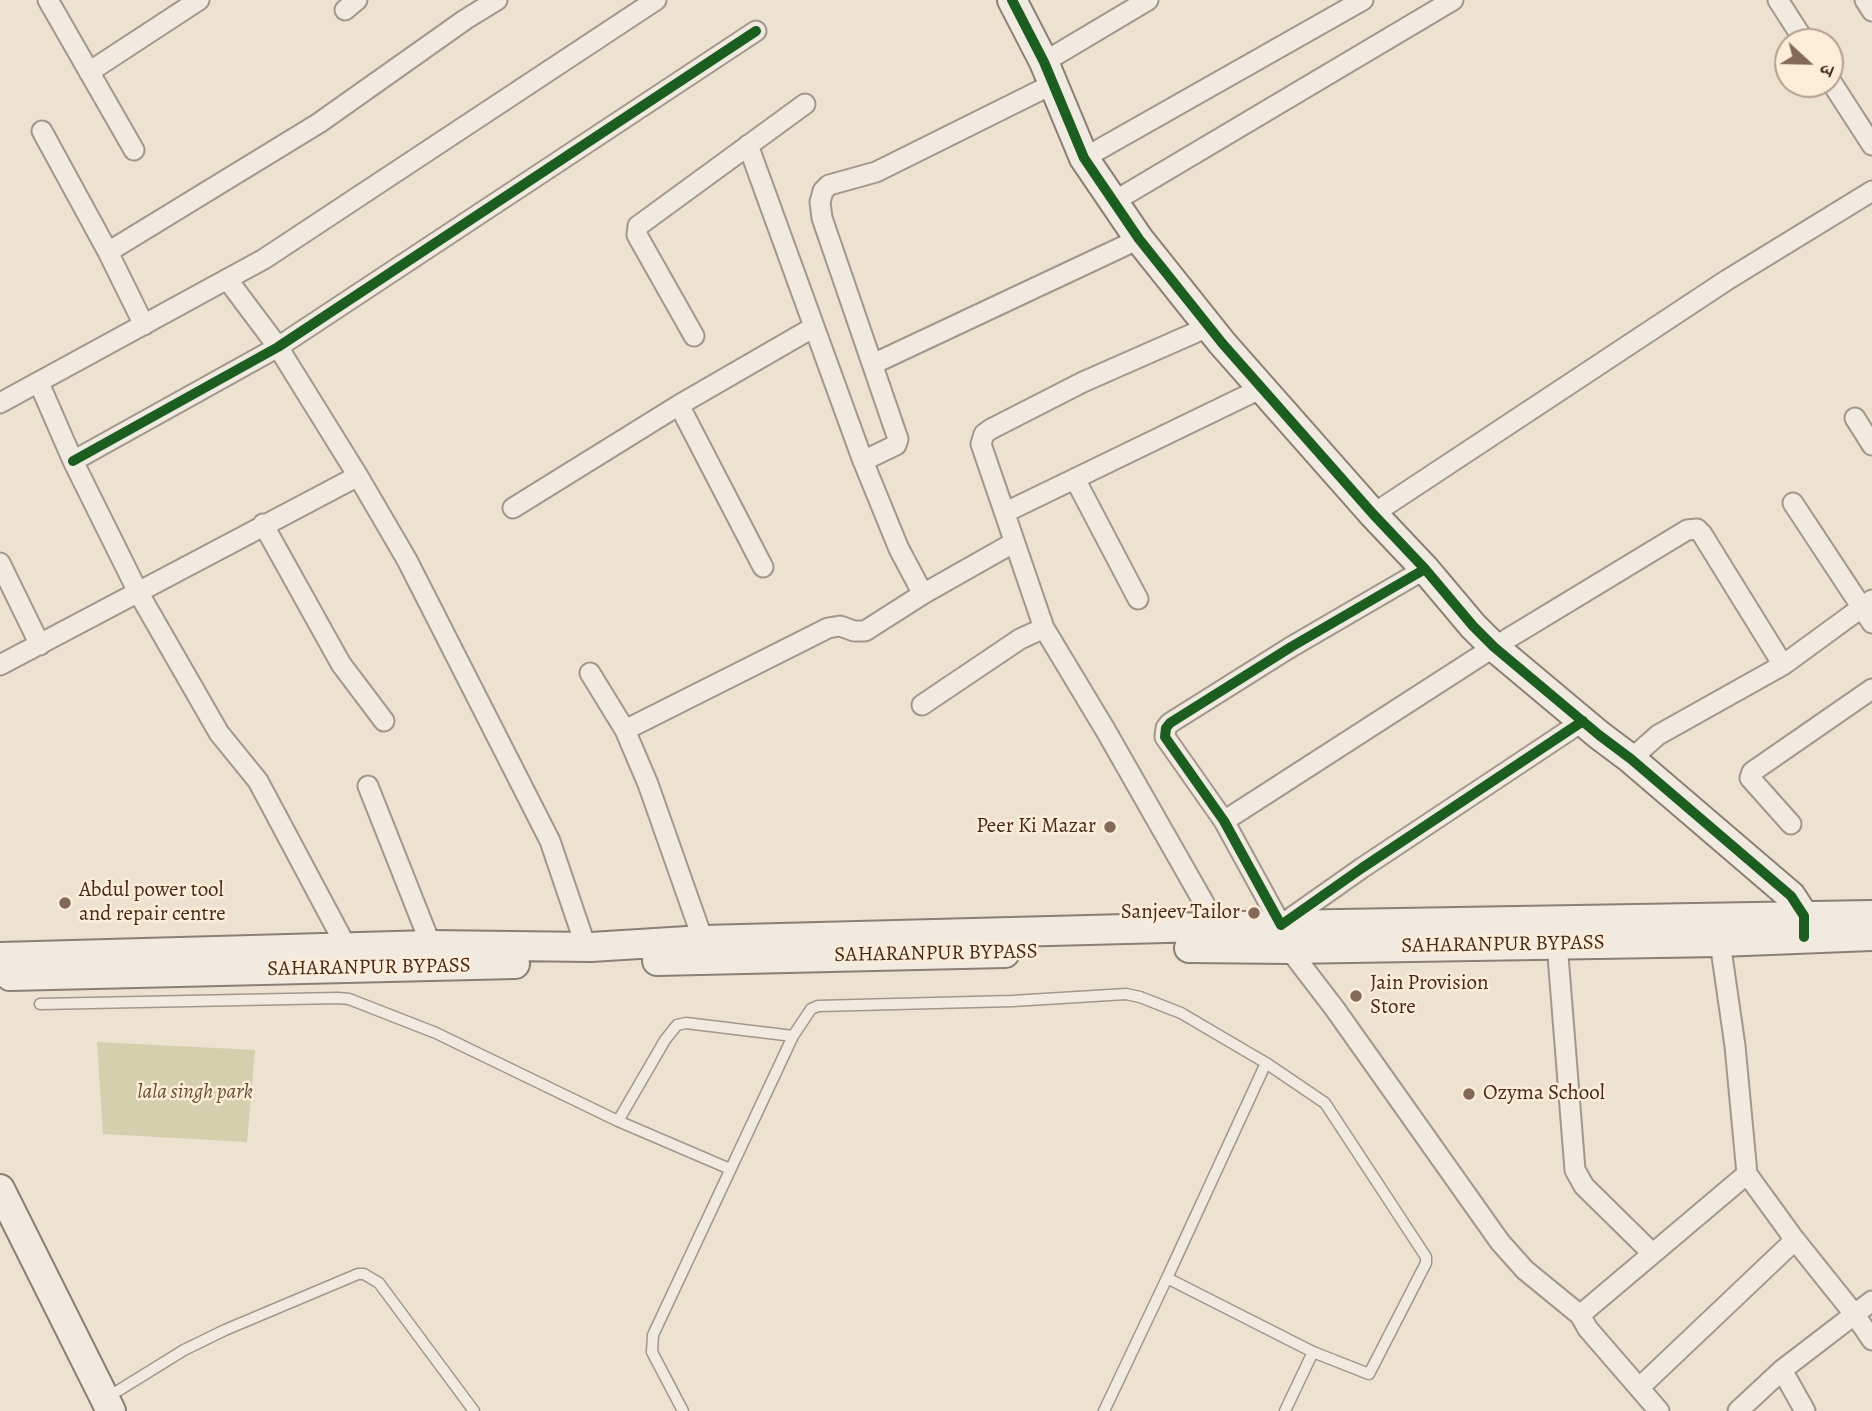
<!DOCTYPE html>
<meta charset="utf-8">
<style>
body{margin:0}
#map{position:relative;width:1872px;height:1411px;overflow:hidden;background:#ede1d0;font-family:Alegreya,"Noto Serif Devanagari",serif}
canvas{display:block}
.north{position:absolute;left:1774px;top:28px;width:70px;height:70px;box-sizing:border-box;background:#fcedd8;border:2px solid #b49f8b;border-radius:50%;rotate:112deg;font-size:19px;font-weight:700;line-height:28px;text-align:center;color:#492918}
.north::after{content:'';display:block;margin:auto;width:24px;height:32px;background:#826958;clip-path:polygon(50% 0,100% 100%,50% 72%,0 100%)}
</style>
<div id="map">
<canvas width="1872" height="1411"></canvas>
<div class="north">उ</div>
</div>
<script>
const g = document.querySelector('canvas').getContext('2d');
g.lineJoin = 'round';
function fill(path, color) { g.fillStyle = color; g.fill(path, 'evenodd'); }
const toPath = rows => new Path2D(rows.map(r => 'M' + r).join(''));
function trace(path, color, width, dash) { g.strokeStyle = color; g.lineWidth = width; g.lineCap = dash ? 'butt' : 'round'; g.setLineDash(dash || []); g.stroke(path); }
function write(font, color, halo, rows, align = 'center') {
  g.font = font + ' Alegreya,serif'; g.lineWidth = 5; g.setLineDash([]); g.textBaseline = 'middle'; g.strokeStyle = halo; g.fillStyle = color; for (const [text, x, y, turn = 0] of rows) {
    g.save(); g.translate(x, y); g.rotate((+turn || 0) * Math.PI / 180); g.textAlign = isNaN(turn) ? turn : align; if (halo) g.strokeText(text, 0, 0); g.fillText(text, 0, 0); g.restore();
  }
}
const green = toPath([
 [97,1042,255,1050,247,1142,103,1134]
]);
const lane = toPath([
 [40,1004,338,998,349,999,436,1033,618,1121,730,1169],
 [1266,1063,1325,1103,1426,1257,1426,1263,1369,1374,1313,1352],
 [618,1121,665,1040,677,1025,686,1023,793,1036],
 [108,1397,184,1350,225,1330,358,1274,364,1274,379,1283,474,1411],
 [683,1411,652,1352,653,1335,793,1036,811,1009,818,1006,1012,1001,1126,994,1140,997,1181,1013,1266,1063,1167,1278],
 [1104,1411,1167,1278,1313,1352,1285,1411]
]);
const street = toPath([
 [48,0,134,150],
 [1778,0,1805,42],
 [1865,0,1872,11],
 [345,10,357,0],
 [1044,62,1148,0],
 [89,72,199,0],
 [1830,80,1872,145],
 [42,131,108,252,144,325],
 [748,145,863,461,899,549,923,594],
 [1084,158,1363,0],
 [1113,202,1453,0],
 [108,252,319,123,466,19,497,0],
 [227,279,278,347,358,476,407,560,550,841,586,947],
 [1208,327,1083,382,991,429,984,434,981,444,1044,628,1106,731,1204,903,1215,928],
 [694,336,637,235,638,226,805,104],
 [873,364,1139,239],
 [39,383,73,461,138,592,219,733,258,781,347,948],
 [0,403,264,259,656,0],
 [679,405,763,567],
 [1855,418,1872,445],
 [73,461,278,347,756,31],
 [863,461,896,445,898,439,822,218,820,202,823,191,829,185,876,172,1053,84],
 [1075,479,1138,599],
 [1793,503,1872,623],
 [513,508,679,405,814,327],
 [1006,512,1262,388],
 [1373,514,1727,280,1872,191],
 [263,524,341,664,384,721],
 [0,563,40,645],
 [1425,569,1291,647,1170,723,1166,728,1165,737,1224,821,1281,925,1362,868,1583,721],
 [0,665,358,476],
 [590,673,625,730,648,784,703,940],
 [922,705,1020,639,1044,628],
 [625,730,828,628,840,626,854,631,865,631,923,594,1013,543],
 [1631,759,1658,735,1783,665,1872,600],
 [368,786,431,945],
 [1224,821,1494,647,1687,530,1697,529,1702,534,1783,665],
 [1791,824,1750,778,1752,772,1872,689],
 [1720,942,1735,1046,1747,1174,1795,1240,1855,1315,1872,1340],
 [1557,943,1575,1170,1584,1186,1652,1253],
 [1289,949,1335,1009,1500,1242,1525,1270,1580,1315,1588,1329,1659,1411],
 [1580,1315,1747,1174],
 [1782,1370,1805,1411],
 [1639,1388,1795,1240],
 [1738,1411,1782,1370,1872,1301]
]);
const secondary = toPath([
 [1012,0,1044,62,1084,158,1139,239,1222,343,1373,514,1425,569,1473,626,1494,647,1599,735,1631,759,1791,896,1804,916,1804,931],
 [1189,948,1289,949,1720,942,1872,936],
 [0,957,431,945,591,947,703,940,1281,925,1872,915],
 [657,961,1005,953],
 [10,976,515,964],
 [0,1189,111,1411]
]);
const cycleway = toPath([
 [1012,0,1044,62,1084,158,1139,239,1222,343,1373,514,1425,569,1473,626,1494,647,1599,735,1631,759,1791,896,1804,916,1804,937],
 [73,461,278,347,756,31],
 [1425,569,1291,647,1170,723,1166,728,1165,737,1224,821,1281,925,1362,868,1583,721]
]);
const markers = [
 [1110,827,7,"#826958"],
 [65,903,7,"#826958"],
 [1254,913,7,"#826958"],
 [1356,996,7,"#826958"],
 [1469,1094,7,"#826958"]
];
const poiNames = [
 ["Peer Ki Mazar",1096,827,"right"],
 ["Abdul power tool",79,891],
 ["and repair centre",79,915],
 ["Sanjeev Tailor",1240,913,"right"],
 ["Jain Provision",1370,984],
 ["Store",1370,1008],
 ["Ozyma School",1483,1094]
];
const streetNames = [
 ["SAHARANPUR BYPASS",1503,945,-1],
 ["SAHARANPUR BYPASS",936,954,-1],
 ["SAHARANPUR BYPASS",369,968,-1]
];
const parkNames = [
 ["lala singh park",195,1093]
];
fill(green, '#d4d0ae');
trace(lane, '#a2978b', 13);
trace(street, '#a2978b', 23);
trace(secondary, '#8a7f74', 32);
trace(lane, '#f0eae1', 10);
trace(street, '#f0eae1', 19);
trace(secondary, '#f0eae1', 28);
trace(cycleway, '#1b5e20', 10);
for (const [x, y, r, color] of markers) { const dot = new Path2D(); dot.arc(x, y, r, 0, 2 * Math.PI); g.fillStyle = color; g.fill(dot); trace(dot, '#fcedd8', 2.5); }
write('21px', '#492918', '#fcedd8', poiNames, 'left');
write('21px', '#492918', '#fcedd8', streetNames);
write('italic 21px', '#665037', '#fcedd8', parkNames);
</script>
